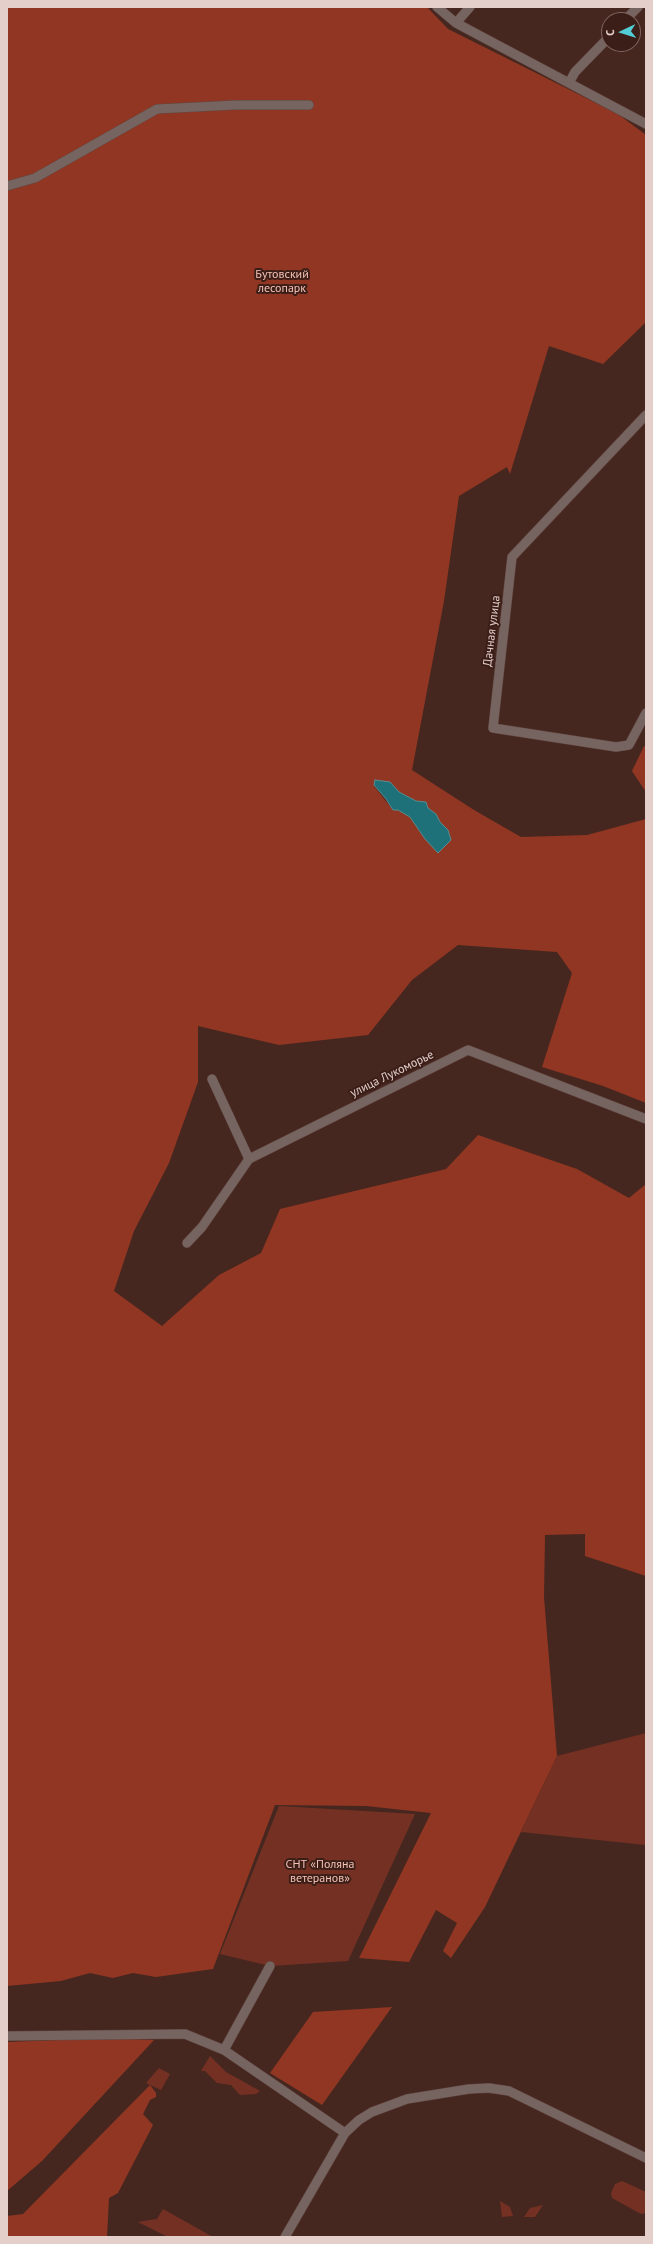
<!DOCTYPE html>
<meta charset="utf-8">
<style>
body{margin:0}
#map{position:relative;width:653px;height:2244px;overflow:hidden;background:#462720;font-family:"PT Sans",sans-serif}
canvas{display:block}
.frame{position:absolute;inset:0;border:8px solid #e4cfca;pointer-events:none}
.north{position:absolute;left:601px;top:12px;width:40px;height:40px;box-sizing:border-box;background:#3b1e17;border:1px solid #7f655f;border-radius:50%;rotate:266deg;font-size:11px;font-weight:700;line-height:16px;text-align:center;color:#e4cfca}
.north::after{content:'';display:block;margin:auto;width:14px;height:18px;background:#52ccd5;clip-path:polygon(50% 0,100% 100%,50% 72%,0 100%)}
</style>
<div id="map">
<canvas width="653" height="2244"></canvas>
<div class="frame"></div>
<div class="north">С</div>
</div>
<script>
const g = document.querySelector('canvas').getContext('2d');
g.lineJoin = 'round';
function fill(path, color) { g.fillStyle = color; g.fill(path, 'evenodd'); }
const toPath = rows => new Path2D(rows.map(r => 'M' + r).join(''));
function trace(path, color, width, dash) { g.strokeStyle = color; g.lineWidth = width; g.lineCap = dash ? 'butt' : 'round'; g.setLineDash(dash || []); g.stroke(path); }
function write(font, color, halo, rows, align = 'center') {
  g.font = font + ' "PT Sans",sans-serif'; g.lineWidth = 4; g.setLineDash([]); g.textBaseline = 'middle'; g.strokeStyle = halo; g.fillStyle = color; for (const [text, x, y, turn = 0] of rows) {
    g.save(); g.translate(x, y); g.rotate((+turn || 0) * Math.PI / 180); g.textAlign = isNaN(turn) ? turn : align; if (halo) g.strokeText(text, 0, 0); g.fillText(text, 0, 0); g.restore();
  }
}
const green = toPath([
 [646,1733,646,1845,521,1832,557,1756],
 [279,1806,415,1814,348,1961,270,1966,220,1954],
 [210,2056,226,2072,260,2091,256,2094,240,2095,231,2085,217,2083,205,2071,201,2071],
 [159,2068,170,2074,161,2090,146,2083],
 [622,2181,646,2192,646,2213,641,2214,612,2198,611,2193,615,2184],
 [500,2201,510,2207,513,2216,502,2217],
 [543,2205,535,2217,524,2217,530,2208],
 [163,2209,213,2237,168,2237,138,2222,157,2219]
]);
const forest = toPath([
 [7,7,427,7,448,29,618,114,646,135,646,322,603,364,549,346,510,474,507,467,459,496,444,601,412,770,474,810,521,837,587,835,646,819,646,1103,603,1086,542,1067,572,973,557,952,458,945,412,980,368,1035,279,1045,198,1026,198,1082,169,1163,134,1231,114,1291,162,1326,219,1275,261,1253,280,1209,446,1169,478,1135,577,1169,629,1198,646,1184,646,1576,585,1556,585,1534,545,1535,544,1597,557,1756,485,1907,451,1958,443,1951,457,1923,436,1910,409,1962,359,1958,431,1813,366,1806,275,1805,213,1969,156,1977,133,1973,113,1978,90,1973,61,1981,7,1986],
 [390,782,399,792,416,801,426,802,428,808,436,814,440,822,448,830,425,839,410,817,398,810,393,810,374,786],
 [644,746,646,747,646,792,632,771],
 [392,2007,322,2105,270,2073,313,2012],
 [106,2038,154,2040,42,2161,7,2191,7,2042],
 [150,2085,156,2093,156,2097,150,2100,143,2114,153,2125,118,2193,109,2198,107,2237,7,2237,7,2216,23,2214]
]);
const water = toPath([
 [375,780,390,782,399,792,416,801,426,802,428,808,436,814,440,822,448,830,451,840,438,853,425,839,410,817,398,810,393,810,386,799,374,785,375,780]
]);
const minor = toPath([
 [437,7,456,23,646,124],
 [625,20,638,7],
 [456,23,470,7],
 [569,83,575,72,609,37],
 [7,186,35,178,157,109,235,105,309,105],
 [646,415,512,557,493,728,616,747,629,745,646,713],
 [212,1079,249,1159],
 [187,1243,202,1227,249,1159,468,1050,646,1119],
 [7,2036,185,2034,224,2050,345,2133],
 [224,2050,270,1966],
 [285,2237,345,2133,359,2120,372,2112,407,2099,469,2089,489,2088,509,2091,646,2158]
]);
const parkNames = [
 ["Бутовский",282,275],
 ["лесопарк",282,289],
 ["СНТ «Поляна",320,1865],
 ["ветеранов»",320,1879]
];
const streetNames = [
 ["Дачная улица",492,631,-83],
 ["улица Лукоморье",392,1074,-26]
];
fill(green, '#743123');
fill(forest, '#913622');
fill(water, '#1e7178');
trace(water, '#598d91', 1);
trace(minor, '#62453f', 10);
trace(minor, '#756460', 9);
write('12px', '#f6c2b5', '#3b1e17', parkNames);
write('12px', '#e4cfca', '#3b1e17', streetNames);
</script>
